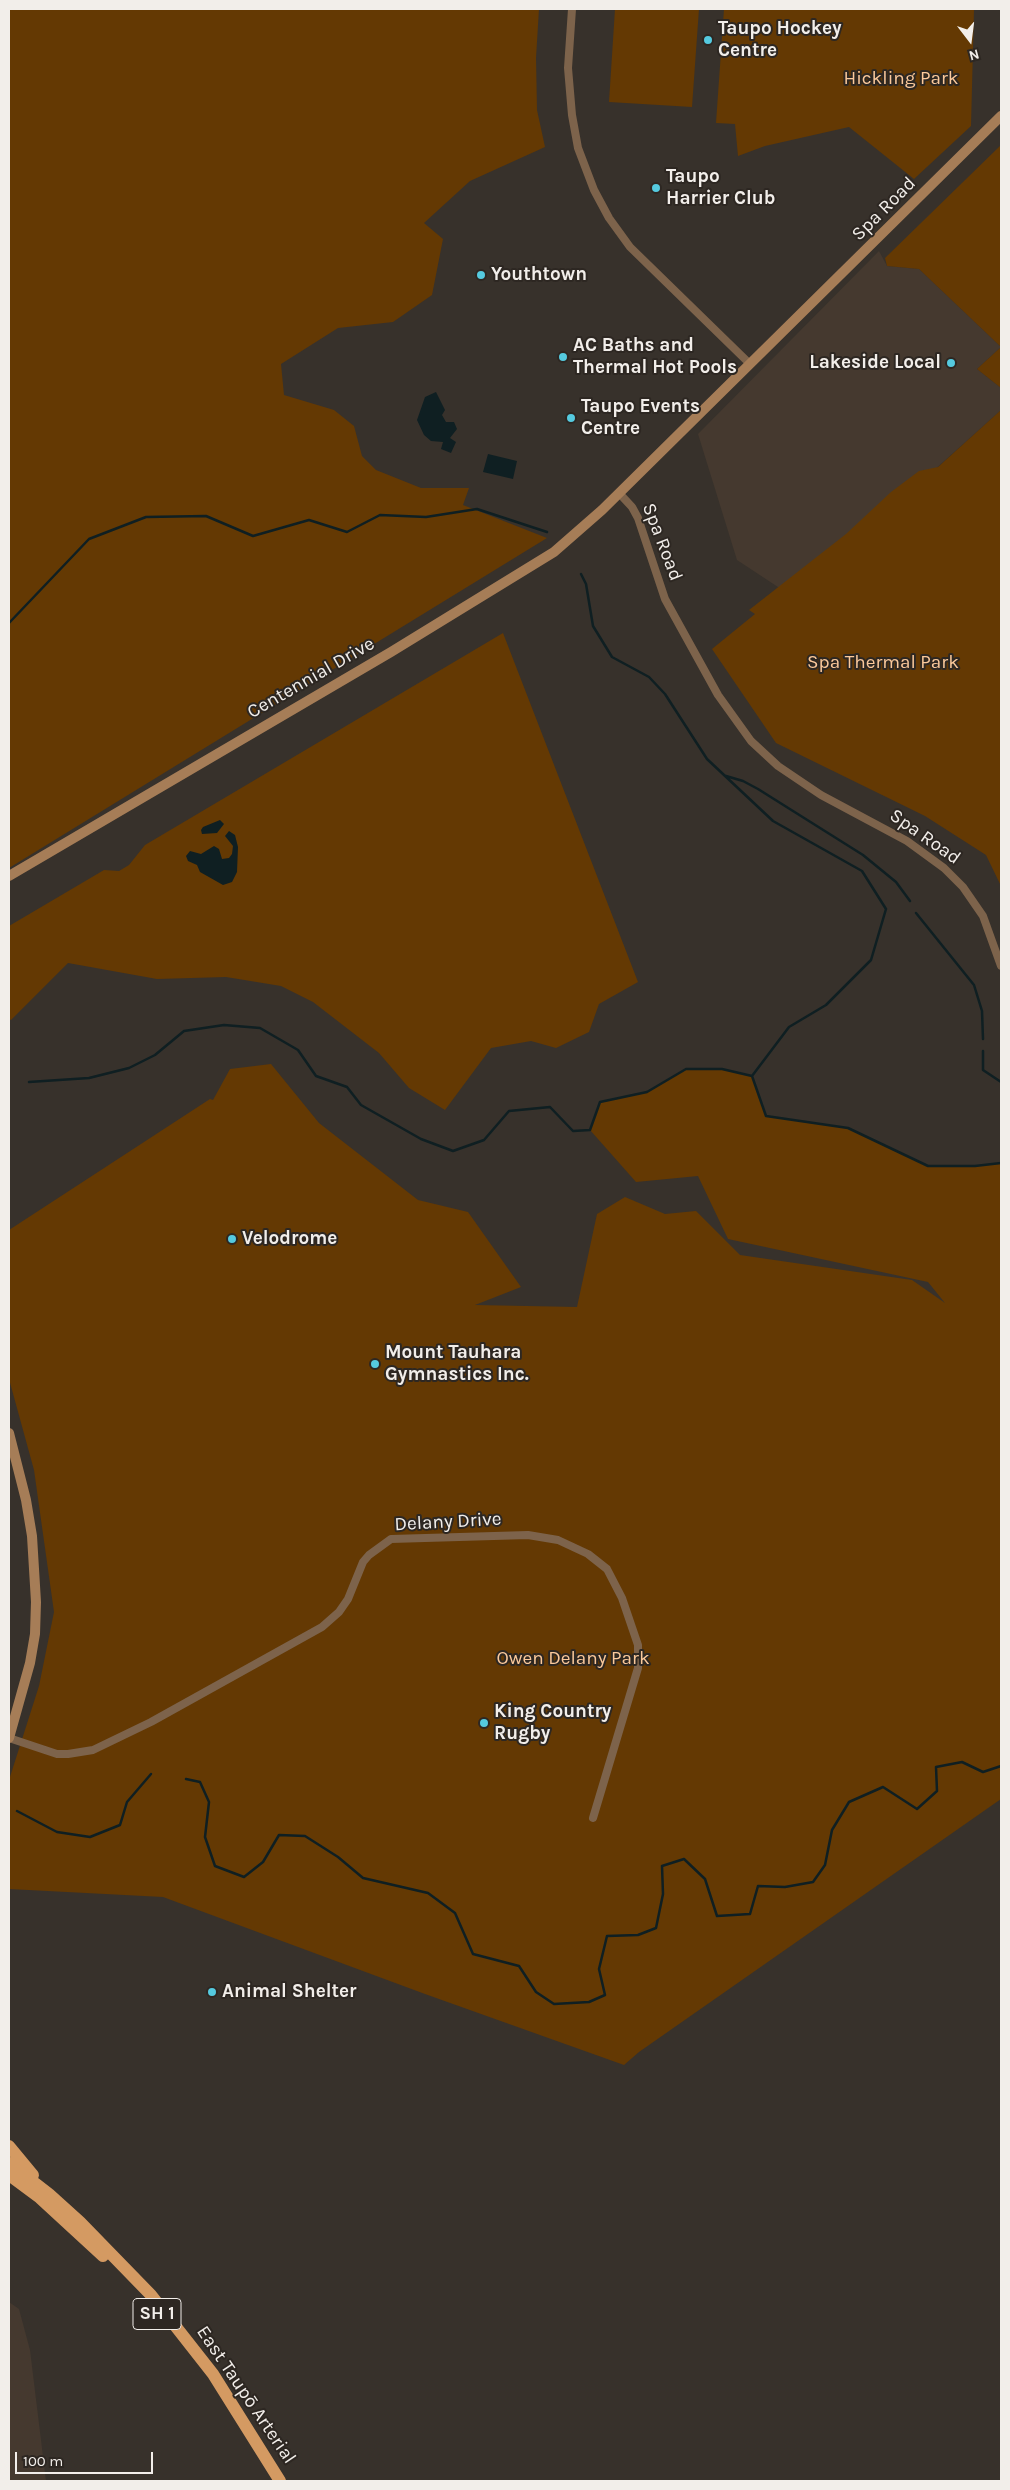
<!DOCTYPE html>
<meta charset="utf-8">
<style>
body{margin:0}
#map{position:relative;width:1010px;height:2490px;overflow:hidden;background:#37312b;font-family:Karla,sans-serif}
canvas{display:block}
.frame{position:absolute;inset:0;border:10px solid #f2eeea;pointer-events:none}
.north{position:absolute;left:945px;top:15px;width:50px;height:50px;-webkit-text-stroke:4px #2d2722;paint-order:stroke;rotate:165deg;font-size:14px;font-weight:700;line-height:20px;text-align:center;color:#f2eeea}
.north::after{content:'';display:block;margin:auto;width:18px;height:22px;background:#f2eeea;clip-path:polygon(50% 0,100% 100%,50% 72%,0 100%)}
.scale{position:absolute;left:15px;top:2452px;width:138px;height:22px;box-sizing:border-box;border:2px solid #f2eeea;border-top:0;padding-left:6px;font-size:15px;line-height:18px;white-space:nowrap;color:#f2eeea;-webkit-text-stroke:4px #2d2722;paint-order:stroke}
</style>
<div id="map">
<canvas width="1010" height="2490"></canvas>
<div class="frame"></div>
<div class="north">N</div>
<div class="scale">100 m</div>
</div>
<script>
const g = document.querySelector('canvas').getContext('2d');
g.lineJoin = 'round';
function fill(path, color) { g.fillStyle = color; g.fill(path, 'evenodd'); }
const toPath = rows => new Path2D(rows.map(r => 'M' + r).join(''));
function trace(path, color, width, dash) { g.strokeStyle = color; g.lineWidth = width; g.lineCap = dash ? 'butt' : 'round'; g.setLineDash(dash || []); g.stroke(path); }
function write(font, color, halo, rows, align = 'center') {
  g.font = font + ' Karla,sans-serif'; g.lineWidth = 4; g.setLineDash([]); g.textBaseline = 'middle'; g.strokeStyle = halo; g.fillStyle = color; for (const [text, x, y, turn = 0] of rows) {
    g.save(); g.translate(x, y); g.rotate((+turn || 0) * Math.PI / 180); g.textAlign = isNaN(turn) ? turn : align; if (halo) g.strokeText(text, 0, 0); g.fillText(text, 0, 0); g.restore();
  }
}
const built = toPath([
 [879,251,887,266,919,269,1001,347,977,369,1001,388,1001,410,903,498,784,591,737,560,698,434],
 [9,2302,19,2309,30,2350,46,2481,9,2481]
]);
const green = toPath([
 [9,9,539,9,536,58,537,110,545,147,470,181,424,223,443,239,432,295,393,322,338,328,281,364,284,395,334,410,354,426,362,456,376,470,421,488,469,488,463,505,547,538,9,868],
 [615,9,699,9,692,107,609,102],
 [724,9,974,9,971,126,914,179,849,127,765,146,738,156,735,124,716,123],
 [1001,145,1001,388,977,369,1001,347,919,269,887,266,885,258],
 [1001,410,1001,886,986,855,925,816,776,743,712,649,755,614,749,610,846,534,891,492,919,471,938,467],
 [503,633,638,982,599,1004,589,1032,556,1048,531,1041,491,1048,445,1110,409,1088,379,1053,313,1002,281,986,226,977,157,979,68,963,11,1020,9,1019,9,926,104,870,119,871,129,865,145,845],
 [271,1064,319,1123,418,1200,468,1212,521,1287,475,1305,577,1307,597,1214,625,1197,665,1214,696,1211,740,1255,912,1280,945,1303,928,1282,728,1239,698,1176,636,1182,590,1130,600,1102,647,1092,686,1069,722,1069,752,1076,766,1116,848,1128,928,1166,975,1166,1001,1163,1001,1799,639,2052,624,2065,425,1994,163,1897,9,1889,9,1780,39,1686,54,1612,34,1470,9,1379,9,1230,210,1099,213,1100,230,1069]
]);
const water = toPath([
 [436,392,445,410,442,415,446,422,454,422,457,429,450,438,456,442,451,453,441,449,443,442,431,441,424,435,417,420,425,397],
 [488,454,517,461,513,479,483,472],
 [220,820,224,824,217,833,202,834,201,830,203,827],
 [229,831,235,835,238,847,237,872,232,882,223,885,200,872,197,865,188,861,186,856,190,851,201,854,214,846,219,849,222,859,229,858,232,854,233,846,225,836]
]);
const stream = toPath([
 [581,574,586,584,593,626,612,657,649,677,665,694,707,759,773,821,862,871,886,909,871,960,826,1005,789,1027,752,1076],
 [9,623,89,539,146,517,206,516,253,536,309,520,347,532,380,515,426,517,477,509,547,532],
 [726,776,743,781,758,789,863,855,896,882,910,901],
 [916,913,974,985,982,1011,983,1039],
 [983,1051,983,1070,1001,1082],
 [752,1076,766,1116,848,1128,928,1166,975,1166,1001,1163],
 [29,1082,89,1078,129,1068,155,1055,184,1031,224,1025,260,1028,298,1050,316,1076,347,1087,361,1105,421,1139,453,1151,484,1140,509,1111,550,1107,573,1131,590,1130,600,1102,647,1092,686,1069,722,1069,752,1076],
 [186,1779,200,1782,209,1802,205,1837,215,1866,244,1877,263,1862,279,1835,305,1836,338,1857,363,1878,428,1893,455,1913,473,1954,519,1966,536,1992,554,2004,589,2002,605,1995,599,1969,607,1936,638,1935,656,1928,663,1894,662,1866,684,1859,705,1879,717,1916,750,1914,758,1886,785,1887,813,1882,825,1865,832,1830,849,1802,883,1787,917,1809,937,1791,936,1767,962,1762,983,1772,1001,1766],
 [17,1811,57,1832,90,1837,120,1825,127,1802,151,1774]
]);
const minor = toPath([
 [572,9,568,68,572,115,578,148,594,190,609,218,630,247,750,364],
 [619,493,632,507,638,518,665,599,718,695,751,741,778,766,821,795,907,841,944,868,963,887,983,916,1001,966],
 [9,1738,57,1754,68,1754,93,1750,151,1722,322,1627,339,1612,348,1599,363,1562,369,1555,391,1539,528,1535,558,1540,588,1554,607,1569,622,1598,638,1645,638,1668,593,1818]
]);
const secondary = toPath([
 [9,876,391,652,554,552,602,510,1001,116],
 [9,1433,26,1500,32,1536,36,1602,35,1634,30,1663,9,1738]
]);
const trunk = toPath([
 [9,2146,33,2175],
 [9,2163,49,2194,80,2222,151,2295,213,2374,280,2481],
 [9,2175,40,2198,103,2256]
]);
const markers = [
 [708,40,5,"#55cadf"],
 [656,188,5,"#55cadf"],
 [481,275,5,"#55cadf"],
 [563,357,5,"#55cadf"],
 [951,363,5,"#55cadf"],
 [571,418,5,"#55cadf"],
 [232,1239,5,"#55cadf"],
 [375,1364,5,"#55cadf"],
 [484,1723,5,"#55cadf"],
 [212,1992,5,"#55cadf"]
];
const shields = [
 [157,2314,48]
];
const shieldNames = [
 ["SH 1",157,2314]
];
const poiNames = [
 ["Taupo Hockey",718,29],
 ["Centre",718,51],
 ["Taupo",666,177],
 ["Harrier Club",666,199],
 ["Youthtown",491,275],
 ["AC Baths and",573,346],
 ["Thermal Hot Pools",573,368],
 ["Lakeside Local",941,363,"right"],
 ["Taupo Events",581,407],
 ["Centre",581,429],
 ["Velodrome",242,1239],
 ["Mount Tauhara",385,1353],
 ["Gymnastics Inc.",385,1375],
 ["King Country",494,1712],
 ["Rugby",494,1734],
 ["Animal Shelter",222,1992]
];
const parkNames = [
 ["Hickling Park",901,79],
 ["Spa Thermal Park",883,663],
 ["Owen Delany Park",573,1659]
];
const streetNames = [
 ["Spa Road",884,209,-45],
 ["Spa Road",662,542,69],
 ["Centennial Drive",311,678,-30],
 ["Spa Road",925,837,35],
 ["Delany Drive",448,1522,-3],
 ["East Taupō Arterial",246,2395,56]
];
fill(built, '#45392f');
fill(green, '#643903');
fill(water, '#0f1f22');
trace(stream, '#0f1f22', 2.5);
trace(minor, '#7d634b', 8);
trace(secondary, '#a67d57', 10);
trace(trunk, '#d49a62', 12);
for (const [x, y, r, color] of markers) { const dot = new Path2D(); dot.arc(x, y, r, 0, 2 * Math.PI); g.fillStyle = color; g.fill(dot); trace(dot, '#2d2722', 2); }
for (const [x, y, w] of shields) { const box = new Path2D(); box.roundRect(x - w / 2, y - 15.5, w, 31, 4); g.fillStyle = '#2d2722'; g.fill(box); trace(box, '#f2eeea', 1); }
write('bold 18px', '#f2eeea', null, shieldNames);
write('bold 19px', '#f2eeea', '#2d2722', poiNames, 'left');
write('19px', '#fbc99b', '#2d2722', parkNames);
write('19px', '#f2eeea', '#2d2722', streetNames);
</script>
